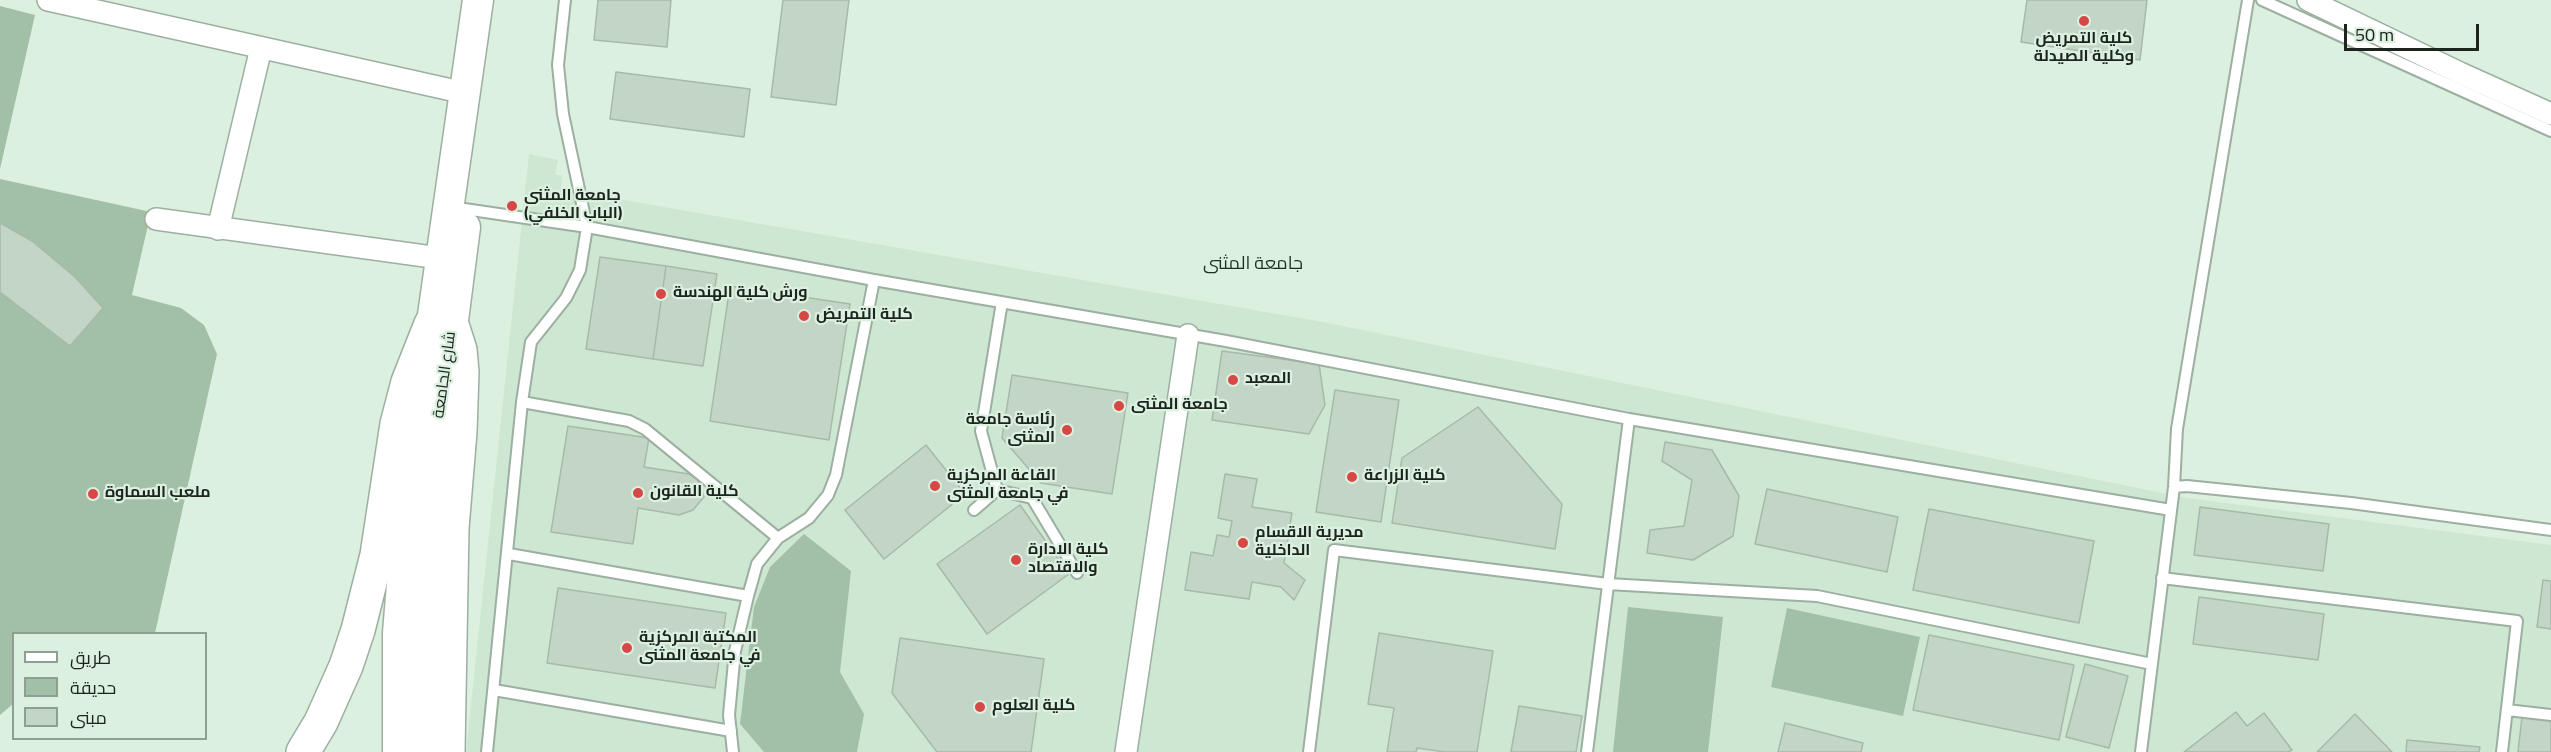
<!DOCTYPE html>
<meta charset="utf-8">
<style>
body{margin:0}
#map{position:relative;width:2551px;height:752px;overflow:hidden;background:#dcf0e0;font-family:Georgia,Cairo,serif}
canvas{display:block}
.legend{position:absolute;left:12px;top:632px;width:195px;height:108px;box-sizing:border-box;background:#dcf0e0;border:2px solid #8f9e92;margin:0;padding:8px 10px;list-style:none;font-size:18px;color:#1c241e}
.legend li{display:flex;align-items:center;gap:12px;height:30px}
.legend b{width:30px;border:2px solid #8f9e92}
.scale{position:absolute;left:2344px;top:24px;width:135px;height:27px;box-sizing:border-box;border:3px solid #1c241e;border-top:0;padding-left:8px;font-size:18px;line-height:21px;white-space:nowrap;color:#1c241e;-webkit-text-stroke:4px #dcf0e0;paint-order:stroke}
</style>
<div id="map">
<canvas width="2551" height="752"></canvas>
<ul class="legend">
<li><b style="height:8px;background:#fff"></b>طريق</li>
<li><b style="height:16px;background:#a2bfa8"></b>حديقة</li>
<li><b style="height:16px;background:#c3d6c6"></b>مبنى</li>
</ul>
<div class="scale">50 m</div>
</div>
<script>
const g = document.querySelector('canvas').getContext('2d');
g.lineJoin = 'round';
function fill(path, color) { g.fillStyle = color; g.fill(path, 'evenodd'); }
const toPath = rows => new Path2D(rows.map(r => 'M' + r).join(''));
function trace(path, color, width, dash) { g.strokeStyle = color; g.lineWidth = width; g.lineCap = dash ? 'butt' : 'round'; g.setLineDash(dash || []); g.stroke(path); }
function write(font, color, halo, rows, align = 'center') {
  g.font = font + ' Georgia,Cairo,serif'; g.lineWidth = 4.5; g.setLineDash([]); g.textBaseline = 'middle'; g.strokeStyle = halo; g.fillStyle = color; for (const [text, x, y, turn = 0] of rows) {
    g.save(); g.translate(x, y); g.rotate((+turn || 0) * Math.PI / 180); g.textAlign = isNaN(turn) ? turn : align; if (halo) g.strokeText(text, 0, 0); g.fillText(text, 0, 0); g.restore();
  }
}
const built = toPath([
 [529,154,558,160,555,174,562,176,561,189,1323,322,2187,498,2551,545,2551,752,466,752]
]);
const green = toPath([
 [0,6,35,15,0,169],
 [0,179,151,212,132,295,181,308,204,325,217,354,155,633,14,634,13,704,0,715],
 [804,534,851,571,840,672,864,714,857,752,764,752,740,724,754,607,770,567],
 [1628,607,1723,617,1708,752,1613,752],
 [1787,608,1920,637,1903,716,1771,687]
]);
const building = toPath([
 [598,0,671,0,667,47,594,40,598,0],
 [783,0,849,0,836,105,771,97,783,0],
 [2027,0,2147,0,2140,60,2021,42,2027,0],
 [616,72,750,89,744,137,610,119,616,72],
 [0,223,32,241,75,277,103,308,70,346,0,292,0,223],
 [600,257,666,266,653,359,586,349,600,257],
 [666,266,717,274,703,366,653,359,666,266],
 [730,286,850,304,829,440,710,421,730,286],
 [1222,351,1319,364,1325,405,1309,434,1212,420,1222,351],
 [1012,375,1128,393,1112,494,1041,483,1002,438,1012,375],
 [1335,390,1399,400,1381,522,1316,512,1335,390],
 [1478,407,1562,504,1555,549,1392,523,1402,458,1478,407],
 [568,426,649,438,644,467,689,474,698,480,704,497,693,510,679,515,638,508,633,544,551,532,568,426],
 [1665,442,1712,450,1739,496,1733,536,1693,560,1647,553,1650,530,1684,526,1692,480,1662,461,1665,442],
 [926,445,965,494,884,559,845,510,926,445],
 [1225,474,1257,479,1252,507,1292,513,1284,563,1305,580,1294,600,1281,587,1252,582,1249,599,1185,590,1191,552,1213,556,1217,535,1229,537,1232,521,1218,518,1225,474],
 [1767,489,1898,517,1887,572,1755,544,1767,489],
 [1020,505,1069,574,987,634,937,564,1020,505],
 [2200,507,2329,524,2323,571,2194,555,2200,507],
 [1929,509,2094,541,2079,623,1913,590,1929,509],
 [2543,580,2551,581,2551,629,2537,627,2543,580],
 [558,588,726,613,715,688,547,663,558,588],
 [2199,597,2324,614,2318,660,2193,644,2199,597],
 [1379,633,1493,651,1477,752,1445,752,1417,748,1416,752,1387,752,1394,708,1368,704,1379,633],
 [1929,635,2074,665,2059,740,1913,710,1929,635],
 [900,638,1044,659,1031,752,937,752,892,693,900,638],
 [2085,664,2128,676,2109,748,2066,737,2085,664],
 [1519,706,1582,716,1576,752,1511,752,1519,706],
 [2236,712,2247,726,2264,713,2292,750,2288,752,2184,752,2236,712],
 [2355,714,2392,752,2317,752,2355,714],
 [2522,717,2551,720,2551,752,2518,752,2522,717],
 [1785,723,1863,743,1861,752,1778,752,1785,723],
 [2407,740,2480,747,2479,752,2406,752,2407,740]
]);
const lane = toPath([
 [2262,0,2551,131],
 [451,207,587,227,874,280,1226,341,1629,419,2171,510],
 [522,402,629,421,645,429,778,538],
 [2174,487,2187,486,2351,503,2551,530],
 [997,490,981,431,1002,302],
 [974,510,997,490,1032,498,1077,573],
 [509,554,748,596],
 [2162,578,2517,621,2502,752],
 [494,690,731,731],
 [2507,710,2551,715],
 [487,752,522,402,531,342,566,298,580,270,587,227,563,114,558,65,565,0],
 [733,752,729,715,735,651,748,596,757,564,778,538,809,518,828,495,836,475,874,280],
 [1309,752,1334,550,1608,584,1817,596,2152,664],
 [1587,752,1629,419],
 [2141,752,2174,487,2177,429,2248,0]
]);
const street = toPath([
 [48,0,465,93],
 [2308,0,2460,73,2551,114],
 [156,219,454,260],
 [218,229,261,48],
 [1126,752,1188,335]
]);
const secondary = toPath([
 [398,752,398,633,412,462,478,0],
 [420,752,418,723,420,602,425,537,465,227]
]);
const highway = toPath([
 [303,752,321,722,346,666,358,630,377,555,397,424,408,382,431,324],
 [448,752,452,528,460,432,462,372,460,350,453,328]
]);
const markers = [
 [2084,21,6,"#d64746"],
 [512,206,6,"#d64746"],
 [661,294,6,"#d64746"],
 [804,316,6,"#d64746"],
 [1233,380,6,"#d64746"],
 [1119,406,6,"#d64746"],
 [1067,430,6,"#d64746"],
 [1352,477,6,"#d64746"],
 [935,486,6,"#d64746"],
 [638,493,6,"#d64746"],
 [93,494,6,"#d64746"],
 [1243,543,6,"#d64746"],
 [1016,560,6,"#d64746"],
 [627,648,6,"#d64746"],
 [980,707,6,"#d64746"]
];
const poiNames = [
 ["كلية التمريض",2084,40,"center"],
 ["وكلية الصيدلة",2084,58,"center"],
 ["جامعة المثنى",524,197],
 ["(الباب الخلفي)",524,215],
 ["ورش كلية الهندسة",673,294],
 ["كلية التمريض",816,316],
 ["المعبد",1245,380],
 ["جامعة المثنى",1131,406],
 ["رئاسة جامعة",1055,421,"right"],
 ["المثنى",1055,439,"right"],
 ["القاعة المركزية",947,477],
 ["في جامعة المثنى",947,495],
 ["كلية الزراعة",1364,477],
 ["كلية القانون",650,493],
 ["ملعب السماوة",105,494],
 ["مديرية الاقسام",1255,534],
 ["الداخلية",1255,552],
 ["كلية الادارة",1028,551],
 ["والاقتصاد",1028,569],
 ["المكتبة المركزية",639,639],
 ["في جامعة المثنى",639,657],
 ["كلية العلوم",992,707]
];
const streetNames = [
 ["شارع الجامعة",446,375,-82]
];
const neighbourhoodNames = [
 ["جامعة المثنى",1253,265]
];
fill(built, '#cde7d2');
fill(green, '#a2bfa8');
fill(building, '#c3d6c6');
trace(building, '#a6b9aa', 1.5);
trace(lane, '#9cafa0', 14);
trace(street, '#9cafa0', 24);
trace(secondary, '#9cafa0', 33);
trace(highway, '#9cafa0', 36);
trace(lane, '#fff', 10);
trace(street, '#fff', 21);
trace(secondary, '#fff', 30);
trace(highway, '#fff', 33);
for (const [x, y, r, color] of markers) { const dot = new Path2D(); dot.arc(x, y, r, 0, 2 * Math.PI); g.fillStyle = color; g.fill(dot); trace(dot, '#dcf0e0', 2); }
write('bold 16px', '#1c241e', '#dcf0e0', poiNames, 'left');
write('16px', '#1c241e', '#dcf0e0', streetNames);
write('18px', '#1f2f23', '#dcf0e0', neighbourhoodNames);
</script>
